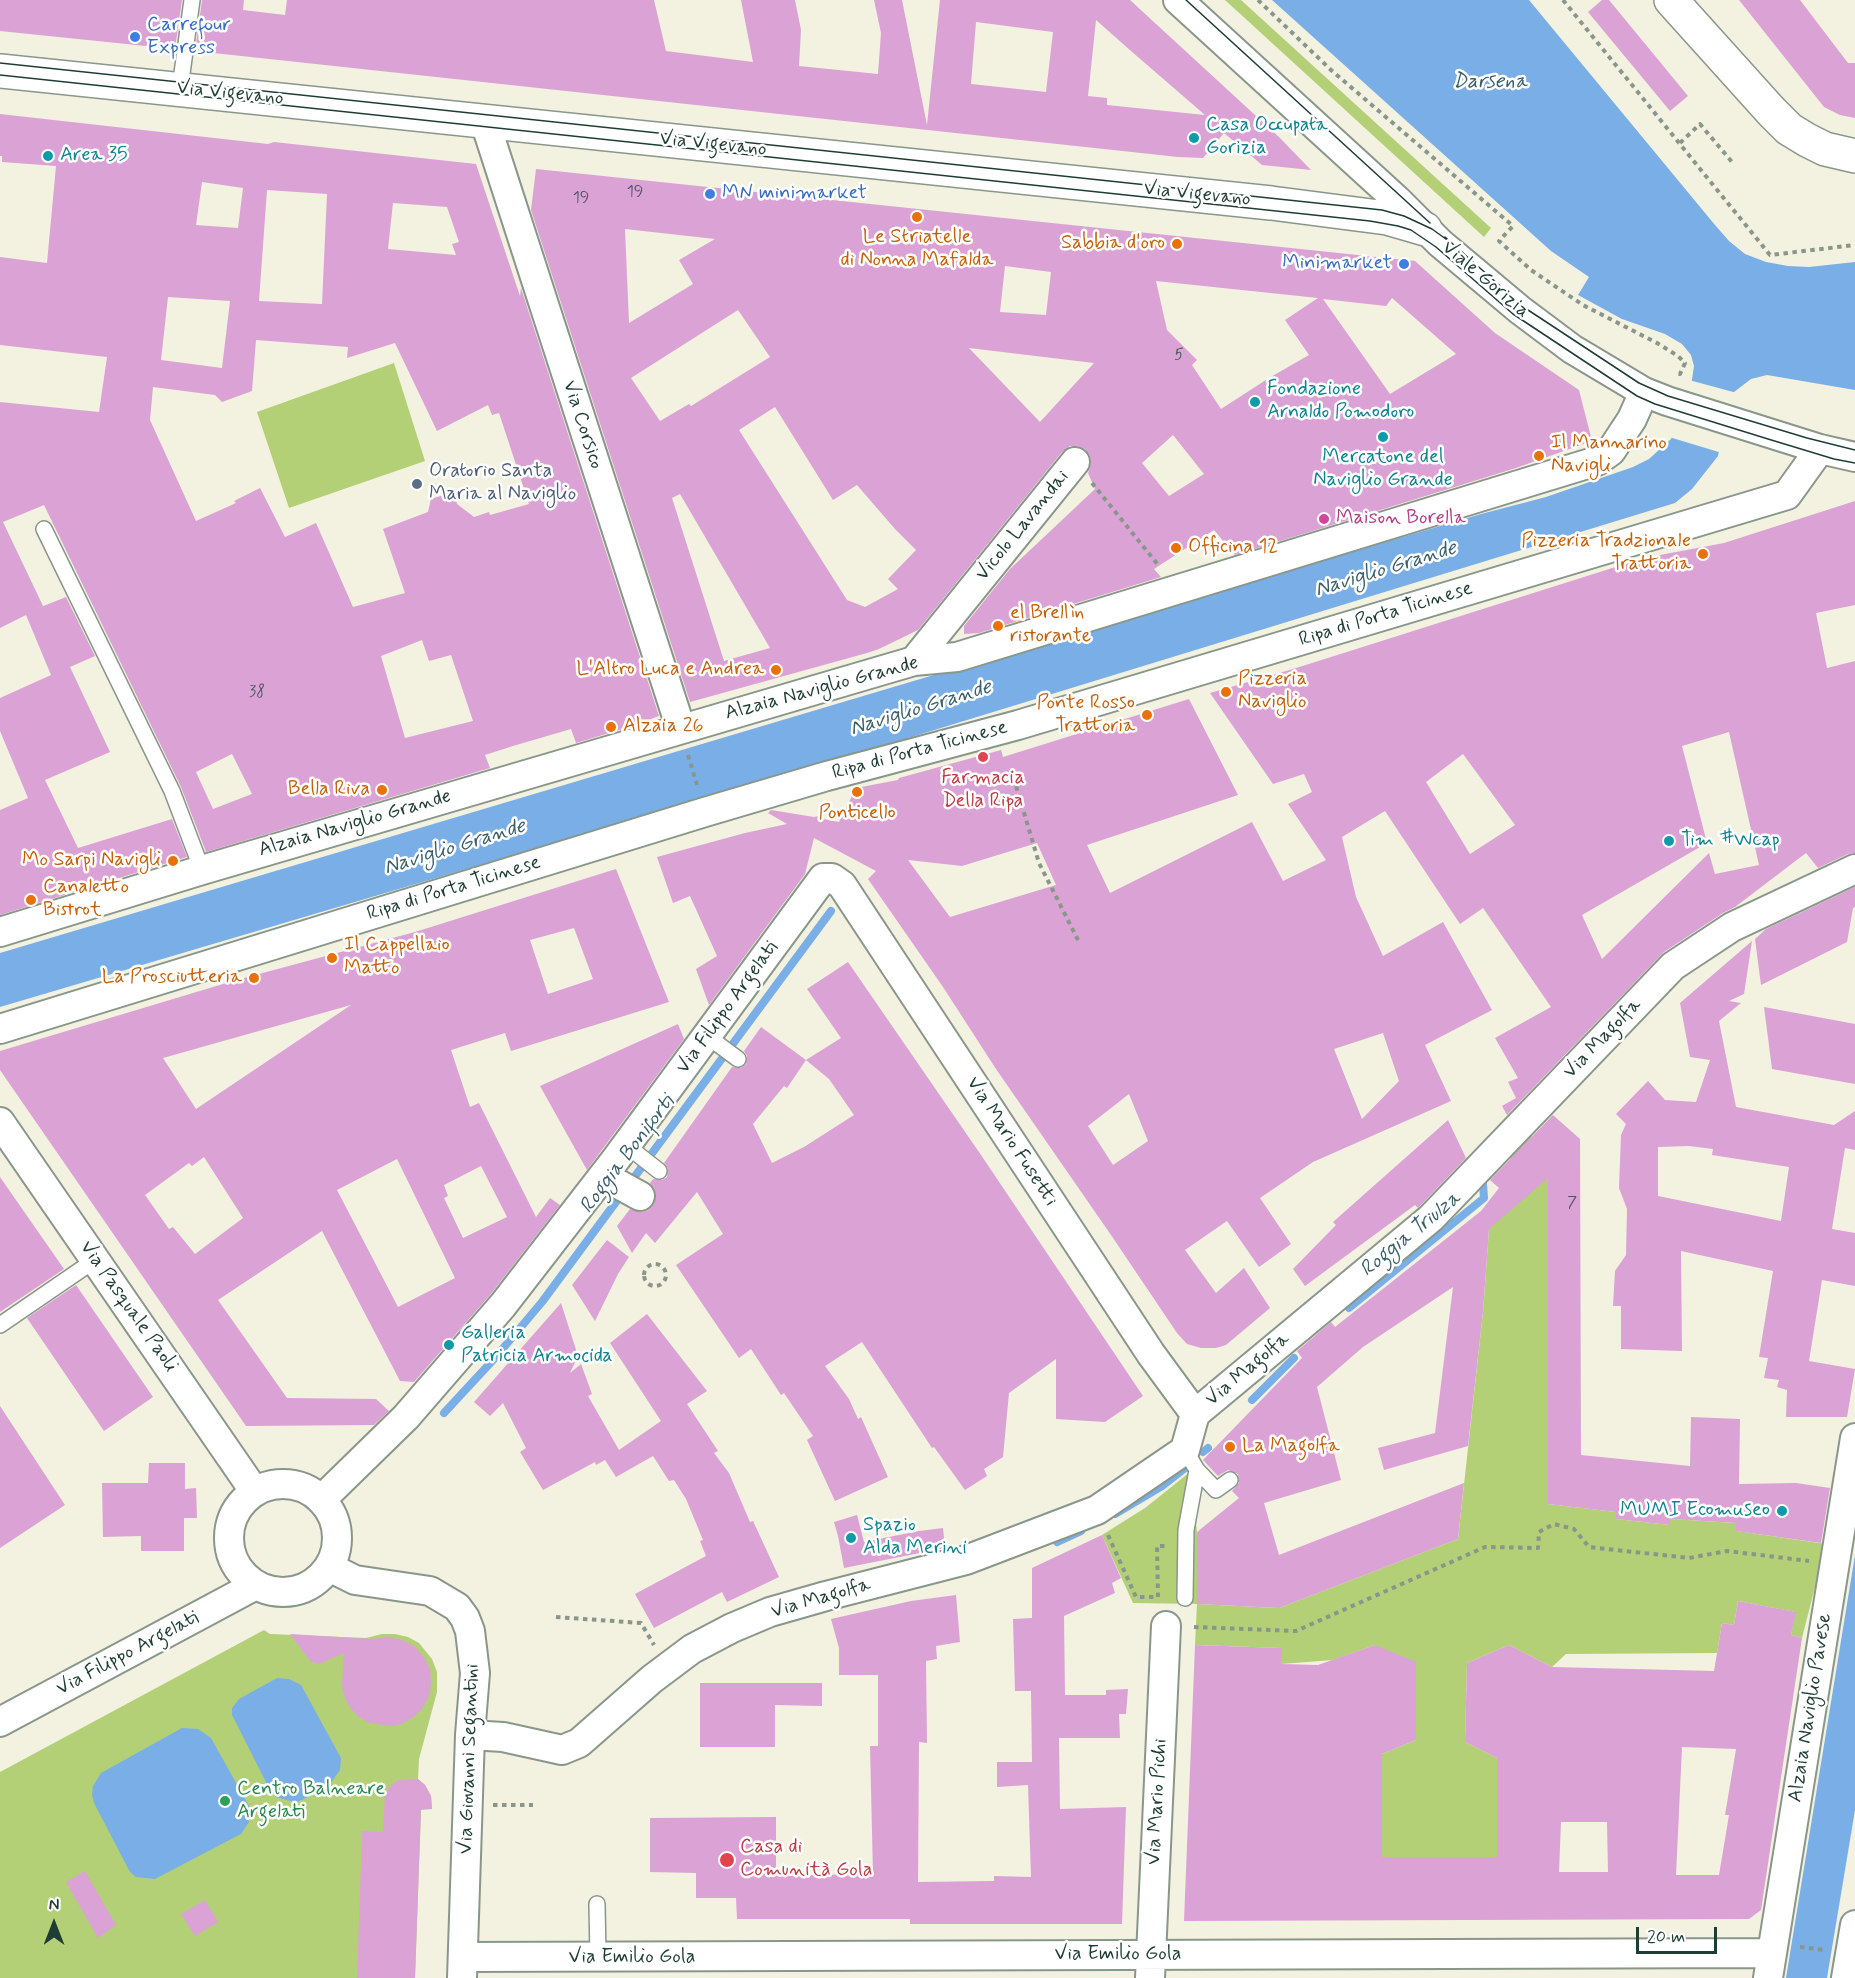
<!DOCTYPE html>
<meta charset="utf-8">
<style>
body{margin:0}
#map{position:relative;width:1855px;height:1978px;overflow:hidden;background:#f3f1e0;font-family:Mynerve,sans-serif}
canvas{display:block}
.north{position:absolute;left:24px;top:1894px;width:60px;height:60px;-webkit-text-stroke:4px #fff;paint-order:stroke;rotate:0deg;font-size:16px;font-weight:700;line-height:24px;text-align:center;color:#1f3d34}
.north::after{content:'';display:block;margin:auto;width:21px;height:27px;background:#1f3d34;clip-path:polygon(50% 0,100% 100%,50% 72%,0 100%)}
.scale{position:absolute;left:1636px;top:1927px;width:81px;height:27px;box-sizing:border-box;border:3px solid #1f3d34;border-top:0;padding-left:8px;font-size:18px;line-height:21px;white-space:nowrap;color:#1f3d34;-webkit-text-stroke:4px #fff;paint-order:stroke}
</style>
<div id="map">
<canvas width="1855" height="1978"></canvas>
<div class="north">N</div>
<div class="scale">20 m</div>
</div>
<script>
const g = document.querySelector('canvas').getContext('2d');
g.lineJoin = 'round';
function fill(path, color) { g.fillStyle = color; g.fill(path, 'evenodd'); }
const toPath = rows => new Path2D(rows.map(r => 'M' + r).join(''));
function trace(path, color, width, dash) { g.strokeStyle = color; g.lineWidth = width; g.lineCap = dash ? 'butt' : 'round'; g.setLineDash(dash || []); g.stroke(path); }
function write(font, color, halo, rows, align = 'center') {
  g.font = font + ' Mynerve,sans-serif'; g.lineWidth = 5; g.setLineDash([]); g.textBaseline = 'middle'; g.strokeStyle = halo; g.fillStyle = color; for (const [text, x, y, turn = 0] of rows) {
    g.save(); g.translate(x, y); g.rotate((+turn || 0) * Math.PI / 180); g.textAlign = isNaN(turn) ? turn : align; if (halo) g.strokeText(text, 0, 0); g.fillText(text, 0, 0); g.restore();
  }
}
const green = toPath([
 [1225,0,1241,0,1491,228,1484,237],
 [394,363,425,461,289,508,257,412],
 [1529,1134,1548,1152,1548,1504,1616,1512,1616,1519,1670,1525,1670,1519,1736,1523,1737,1531,1826,1544,1802,1638,1791,1635,1795,1612,1738,1601,1734,1625,1722,1623,1717,1653,1566,1654,1552,1667,1509,1645,1467,1663,1465,1742,1497,1758,1497,1857,1382,1857,1382,1754,1416,1740,1375,1645,1333,1660,1281,1664,1281,1648,1195,1645,1197,1604,1133,1603,1102,1535,1145,1508,1190,1472,1197,1532,1197,1604,1279,1608,1458,1539,1483,1312,1489,1229,1523,1170,1509,1157],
 [264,1630,270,1634,366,1638,382,1634,395,1634,408,1637,419,1643,432,1659,437,1672,437,1692,419,1759,418,1779,425,1785,431,1796,432,1809,421,1810,415,1978,0,1978,0,1772]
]);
const water = toPath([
 [1272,0,1529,0,1715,225,1729,241,1745,254,1766,262,1788,266,1809,267,1855,262,1855,390,1767,375,1751,379,1734,392,1731,398,1718,456,1692,489,1675,503,879,747,0,1007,0,953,974,663,1481,514,1546,497,1633,467,1649,459,1671,439,1691,386,1694,366,1691,355,1682,344,1665,334,1622,319,1578,295,1589,277,1551,251],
 [1855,1555,1855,1810,1827,1978,1786,1978],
 [277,1678,289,1679,301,1685,341,1758,340,1770,329,1785,302,1800,294,1802,276,1797,270,1790,232,1715,232,1708,239,1699],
 [182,1728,198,1729,211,1738,249,1806,249,1822,241,1834,155,1879,136,1877,130,1872,94,1803,92,1795,93,1786,101,1773]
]);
const pier = toPath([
 [1689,380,1737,393,1734,399,1722,453,1669,437]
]);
const stream = toPath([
 [1349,1308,1484,1198,1483,1184],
 [1252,1400,1294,1358],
 [444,1413,494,1359,542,1302,831,911],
 [1203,1452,1208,1448],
 [1115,1514,1162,1486,1185,1468],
 [1057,1542,1081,1531]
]);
const building = toPath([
 [0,0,182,0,175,49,0,31],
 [202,0,244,0,243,10,285,15,287,0,654,0,666,51,753,62,741,0,795,0,801,30,799,66,878,74,881,33,874,0,902,0,927,125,940,0,1130,0,1280,138,1311,170,1262,165,1224,133,1203,158,1178,157,195,51],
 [1096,20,1131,51,1205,115,1107,105,1107,98,1088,96],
 [976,22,1053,32,1046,92,971,84],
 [1602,0,1609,0,1688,96,1670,111,1588,12],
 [1739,0,1800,0,1848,63,1855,63,1855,118,1840,115,1824,107],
 [0,114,268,144,274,142,476,164,520,296,521,288,659,716,626,728,576,743,571,729,513,746,485,755,490,768,206,852,181,787,44,505,3,522,43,606,36,609,66,597,95,656,70,667,110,752,45,780,78,848,172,819,187,857,0,915,0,810,28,798,0,731,0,698,51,675,26,615,0,628,0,402,99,412,107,357,0,345,0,257,47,263,56,166,2,162,2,156,0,156],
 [202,182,243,188,238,228,196,225],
 [267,190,327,194,322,304,259,301],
 [393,203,447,207,459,242,452,244,456,255,388,249],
 [168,297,230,301,222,368,161,360],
 [256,340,348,347,347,358,395,343,437,431,488,405,492,415,499,413,529,504,490,515,489,512,474,517,457,504,453,492,431,499,428,512,383,529,405,593,353,607,316,523,285,537,260,488,234,501,236,503,196,521,150,420,153,387,215,395,222,402,252,391],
 [422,640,429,661,451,655,473,721,405,738,381,656],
 [232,754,252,794,213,809,196,772],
 [536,169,1415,261,1495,333,1579,390,1592,441,1516,468,1235,555,1214,530,1154,569,1161,577,979,633,964,634,964,626,1010,569,1095,489,1088,473,1091,464,1090,456,1085,449,1077,446,1070,446,1062,452,918,630,879,649,867,653,690,702,531,210],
 [625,229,715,239,679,260,693,284,629,323],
 [1005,266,1051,272,1046,315,1000,312],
 [1156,281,1318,298,1285,320,1309,355,1269,378,1221,409,1192,365,1197,360,1167,330],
 [1392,298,1456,354,1390,394,1323,299,1386,306],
 [738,310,770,357,691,406,689,404,660,421,631,378],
 [969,348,1094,363,1040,422],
 [775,407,833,500,857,485,895,529,916,550,888,579,898,589,865,607,847,600,739,430],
 [1173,435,1204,474,1169,496,1142,463],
 [680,494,770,648,724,661,672,498],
 [1855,501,1855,605,1816,613,1827,668,1855,661,1855,853,1848,854,1818,868,1806,853,1735,907,1723,913,1664,952,1507,1115,1502,1106,1516,1098,1508,1082,1518,1078,1495,1038,1551,1007,1483,908,1460,924,1385,811,1342,837,1356,897,1383,956,1443,922,1492,1010,1425,1045,1451,1101,1313,1162,1260,1198,1291,1244,1259,1267,1227,1221,1185,1250,1216,1293,1244,1268,1270,1308,1226,1345,1216,1348,1201,1348,1187,1344,1177,1333,1111,1235,996,1069,943,987,868,879,876,871,814,838,805,874,709,1005,696,969,717,956,690,896,673,903,657,857,745,833,787,824,768,813,771,810,814,817,819,816,818,818,839,822,856,788,898,780,899,778,1001,750,1003,757,1189,699,1238,795,1087,845,1110,893,1252,822,1283,881,1326,860,1288,804,1312,792,1304,774,1273,784,1210,693,1293,669,1644,558,1724,543],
 [1729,732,1759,865,1715,874,1709,853,1602,959,1582,915,1707,843,1682,746],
 [1463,754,1515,825,1470,854,1426,782],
 [1037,843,1056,885,950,917,908,860,962,866],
 [1383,1033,1399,1081,1362,1119,1334,1049],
 [1129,1094,1148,1141,1113,1165,1088,1126],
 [616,869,669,1002,511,1051,505,1033,451,1050,470,1107,479,1103,536,1217,550,1198,560,1205,490,1295,414,1382,400,1381,322,1231,218,1300,287,1398,376,1399,389,1411,374,1425,246,1426,0,1070,0,1051,233,981,415,932],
 [574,928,593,979,548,994,530,940],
 [351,1005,196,1109,163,1058],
 [204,1157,243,1218,195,1254,173,1227,169,1229,145,1195,189,1163,192,1166],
 [397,1159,455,1278,398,1307,337,1190],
 [481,1166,507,1217,463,1238,444,1198,448,1196,444,1185],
 [1855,887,1855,907,1853,908,1847,942,1761,985,1755,939,1766,929],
 [1752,941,1744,994,1729,1001,1741,1003,1719,1021,1736,1107,1834,1125,1855,1111,1855,1150,1845,1148,1832,1229,1855,1233,1855,1286,1822,1280,1809,1361,1855,1369,1847,1417,1786,1417,1787,1390,1777,1387,1779,1380,1764,1378,1768,1358,1759,1357,1773,1271,1681,1251,1682,1351,1621,1349,1621,1306,1613,1306,1615,1271,1626,1255,1627,1209,1619,1188,1621,1135,1626,1124,1616,1114,1648,1081,1665,1100,1696,1102,1710,1060,1690,1057,1680,1003],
 [1689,1146,1713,1149,1712,1155,1789,1167,1781,1221,1658,1196,1658,1147],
 [848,962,981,1155,1143,1396,1105,1422,1056,1419,1056,1359,1009,1393,1003,1457,984,1469,987,1476,965,1490,934,1447,932,1448,862,1342,825,1366,849,1399,858,1419,861,1417,888,1477,835,1501,807,1440,813,1436,784,1393,781,1395,751,1349,739,1358,676,1265,723,1234,697,1192,655,1243,646,1233,632,1253,617,1226,630,1209,641,1212,649,1210,654,1204,656,1195,654,1188,650,1183,653,1179,662,1180,667,1177,668,1168,664,1163,732,1067,741,1068,746,1064,747,1056,744,1051,761,1027,806,1060,841,1038,807,989],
 [806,1060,829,1079,854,1115,804,1147,772,1163,753,1124,784,1086,787,1088],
 [1764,1007,1855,1024,1855,1084,1772,1069],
 [678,1024,684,1039,587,1170,540,1086],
 [1553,1115,1580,1139,1581,1455,1690,1466,1691,1417,1740,1419,1739,1484,1796,1483,1830,1488,1821,1543,1736,1531,1736,1523,1670,1519,1670,1525,1616,1519,1616,1512,1548,1504,1548,1178,1489,1229,1483,1312,1468,1446,1384,1470,1378,1448,1435,1433,1453,1287,1363,1347,1317,1387,1341,1480,1264,1503,1279,1555,1464,1483,1458,1539,1279,1608,1197,1604,1197,1532,1239,1498,1232,1491,1239,1483,1238,1474,1228,1470,1218,1476,1203,1460,1302,1358,1297,1351,1331,1322,1335,1327,1481,1211,1499,1188,1490,1180],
 [1448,1120,1466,1158,1418,1208,1415,1205,1305,1286,1293,1269,1336,1225,1333,1222],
 [0,1177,64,1269,0,1312],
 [607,1240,629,1257,618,1274,595,1321,572,1285],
 [76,1285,153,1397,104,1431,27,1318],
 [561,1303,578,1356,570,1373,581,1364,592,1394,588,1396,619,1450,661,1421,610,1343,647,1314,707,1391,687,1404,718,1451,714,1453,729,1473,750,1522,753,1521,779,1577,727,1602,722,1592,654,1628,635,1594,706,1556,700,1541,703,1540,686,1499,674,1480,669,1481,653,1456,616,1477,605,1460,596,1465,595,1462,543,1490,520,1452,526,1448,503,1403,490,1416,474,1402],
 [0,1406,65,1505,0,1548],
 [149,1463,185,1463,185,1489,196,1488,197,1518,184,1518,184,1551,141,1551,141,1536,103,1537,102,1483,148,1483],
 [857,1515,864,1542,919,1531,943,1528,945,1548,844,1568,838,1536,834,1522],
 [1102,1535,1121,1578,1112,1583,1115,1593,1064,1616,1065,1695,1106,1695,1106,1690,1128,1689,1126,1714,1119,1714,1120,1738,1059,1738,1060,1809,1126,1807,1122,1924,910,1924,910,1919,737,1919,736,1898,696,1898,696,1873,650,1872,650,1818,776,1817,776,1872,809,1871,809,1875,873,1874,870,1746,878,1746,878,1675,839,1675,839,1648,831,1619,911,1601,956,1595,960,1642,936,1646,937,1659,926,1661,927,1743,919,1742,918,1882,994,1881,994,1876,1031,1877,1028,1785,997,1787,997,1762,1032,1762,1031,1691,1015,1691,1013,1619,1032,1618,1032,1568],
 [1738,1601,1796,1612,1791,1635,1802,1638,1761,1910,1749,1919,1184,1921,1195,1645,1282,1648,1281,1664,1318,1665,1375,1645,1416,1662,1416,1740,1382,1754,1382,1857,1497,1857,1497,1758,1465,1742,1467,1663,1509,1645,1552,1667,1714,1671,1722,1623,1734,1625],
 [1682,1747,1736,1749,1725,1815,1729,1815,1719,1875,1676,1875],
 [1561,1822,1607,1822,1608,1872,1559,1872],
 [290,1634,372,1639,388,1637,402,1640,414,1646,424,1657,430,1669,431,1683,429,1696,422,1709,412,1718,402,1724,391,1726,369,1723,359,1717,351,1709,345,1698,342,1686,344,1653,319,1664,311,1662],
 [700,1683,822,1683,822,1706,775,1705,775,1747,700,1747],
 [418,1779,425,1785,431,1796,432,1809,421,1809,415,1978,357,1978,362,1831,383,1832,385,1795,391,1785,399,1780],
 [85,1871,116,1925,98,1938,66,1882],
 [205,1900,218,1922,195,1936,181,1914]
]);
const path = toPath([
 [1258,0,1331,70,1513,226,1499,241,1531,270,1583,305,1657,343,1678,356,1685,363,1680,374,1677,373],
 [1563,0,1770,255,1855,245],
 [1680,143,1700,124,1732,162],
 [1092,483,1159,566],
 [688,755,697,785],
 [1011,769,1039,863,1079,942],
 '644 1275a11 11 0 1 1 22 0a11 11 0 1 1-22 0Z',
 [1108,1535,1136,1597,1157,1597],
 [1158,1597,1157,1546,1167,1546],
 [556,1617,641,1623,654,1645],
 [1194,1627,1296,1631,1485,1547,1538,1548,1539,1532,1554,1524,1574,1529,1589,1547,1689,1558,1727,1551,1809,1561],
 [493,1805,533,1805],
 [1800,1947,1825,1950]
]);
const lane = toPath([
 [180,88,192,0],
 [44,529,172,791,202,870],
 [707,1036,738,1059],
 [626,1145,659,1171],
 [0,1325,95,1260],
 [1185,1450,1197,1470,1186,1530,1185,1598],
 [1197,1470,1216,1490,1230,1480],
 [597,1904,598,1958]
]);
const street = toPath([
 [1178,0,1397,200,1440,243,1520,310,1572,349,1644,392,1667,401,1820,449,1855,457],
 [485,122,681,729],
 [914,661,1075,462],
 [0,932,202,870,914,661,957,657,1597,461,1611,451,1632,419,1644,392],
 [0,1029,705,812,827,776,1018,725,1787,495,1820,449],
 [0,1122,255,1492],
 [609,1179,640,1196],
 '229 1538a54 54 0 1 1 108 0a54 54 0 1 1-108 0Z',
 [321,1500,406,1417,503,1305,616,1159,823,878,832,878,842,885,1151,1354,1195,1414],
 [329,1567,355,1580,430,1591,457,1607,465,1618,470,1631,475,1673,470,1735,462,1978],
 [0,1722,256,1585],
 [470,1735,503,1737,562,1750,579,1743,652,1679,692,1649,732,1628,770,1612,826,1596,966,1560,1097,1510,1185,1450,1195,1414,1431,1218,1673,966,1732,927,1855,869],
 [464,1957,1772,1953],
 [1150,1978,1166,1626],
 [1768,1978,1855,1438],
 [1846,1978,1855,1925]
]);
const secondary = toPath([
 [1671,0,1771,111,1789,129,1807,140,1825,149,1855,156],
 [0,71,1271,203,1387,218,1425,229]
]);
const tram = toPath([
 [1186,0,1430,223],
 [0,63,1382,210,1404,216,1432,229,1450,242],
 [0,75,1370,221,1398,226,1411,230,1436,247,1513,314,1637,396,1655,404,1768,439,1834,459,1855,463],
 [1445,237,1525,308,1639,383,1668,396,1807,438,1855,450]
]);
const markers = [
 [135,37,6,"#3f7fe0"],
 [1194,138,6,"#0f9aa8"],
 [48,156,6,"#0f9aa8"],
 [710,194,6,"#3f7fe0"],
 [917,217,6,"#e8710a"],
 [1177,244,6,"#e8710a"],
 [1404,264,6,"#3f7fe0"],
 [1255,402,6,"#0f9aa8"],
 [1383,437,6,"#0f9aa8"],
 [1539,456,6,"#e8710a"],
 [417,484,6,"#5c6f8a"],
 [1324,519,6,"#d1479c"],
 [1176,548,6,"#e8710a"],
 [1703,554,6,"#e8710a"],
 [998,626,6,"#e8710a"],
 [776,670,6,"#e8710a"],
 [1226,692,6,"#e8710a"],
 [1147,715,6,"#e8710a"],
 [611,727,6,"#e8710a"],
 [983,757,6,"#e0444e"],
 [382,790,6,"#e8710a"],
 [857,792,6,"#e8710a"],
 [1669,841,6,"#0f9aa8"],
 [173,861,6,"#e8710a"],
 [31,900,6,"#e8710a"],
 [332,958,6,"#e8710a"],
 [254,978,6,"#e8710a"],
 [449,1345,6,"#0f9aa8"],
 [1230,1447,6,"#e8710a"],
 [1782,1511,6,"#0f9aa8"],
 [851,1538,6,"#0f9aa8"],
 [225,1801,6,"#2e9e5b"],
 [727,1860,8,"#e0444e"]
];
const numberNames = [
 ["19",635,193],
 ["19",581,199],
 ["5",1179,356],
 ["38",257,693],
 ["7",1572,1204]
];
const shopNames = [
 ["Carrefour",147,26],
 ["Express",147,49],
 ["MN minimarket",722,194],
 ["Minimarket",1392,264,"right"]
];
const streetNames = [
 ["Via Vigevano",230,94,6],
 ["Via Vigevano",713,145,6],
 ["Via Vigevano",1197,195,6],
 ["Viale Gorizia",1485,280,40],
 ["Via Corsico",582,425,72],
 ["Vicolo Lavandai",1023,526,-51],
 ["Ripa di Porta Ticinese",1386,615,-17],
 ["Alzaia Naviglio Grande",822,689,-15],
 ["Ripa di Porta Ticinese",920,751,-15],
 ["Alzaia Naviglio Grande",355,824,-16],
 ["Ripa di Porta Ticinese",454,889,-17],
 ["Via Filippo Argelati",728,1008,-54],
 ["Via Magolfa",1603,1039,-46],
 ["Via Mario Fusetti",1011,1142,57],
 ["Via Pasquale Paoli",128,1307,55],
 ["Via Magolfa",1248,1370,-40],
 ["Via Magolfa",821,1599,-16],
 ["Via Filippo Argelati",128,1654,-28],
 ["Alzaia Naviglio Pavese",1811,1708,-81],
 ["Via Giovanni Segantini",470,1759,-88],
 ["Via Mario Pichi",1158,1802,-87],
 ["Via Emilio Gola",1118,1955],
 ["Via Emilio Gola",632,1958]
];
const cultureNames = [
 ["Casa Occupata",1206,126],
 ["Gorizia",1206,149],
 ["Area 35",60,156],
 ["Fondazione",1267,390],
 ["Arnaldo Pomodoro",1267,413],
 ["Mercatone del",1383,458,"center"],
 ["Naviglio Grande",1383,481,"center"],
 ["Tim #Wcap",1681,841],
 ["Galleria",461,1334],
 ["Patricia Armocida",461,1357],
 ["MUMI Ecomuseo",1770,1511,"right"],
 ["Spazio",863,1526],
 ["Alda Merini",863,1549]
];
const foodNames = [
 ["Le Striatelle",917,238,"center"],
 ["di Nonna Mafalda",917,261,"center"],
 ["Sabbia d'oro",1165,244,"right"],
 ["Il Mannarino",1551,444],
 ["Navigli",1551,467],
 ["Pizzeria Tradzionale",1691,542,"right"],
 ["Trattoria",1691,565,"right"],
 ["Officina 12",1188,548],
 ["el Brellìn",1010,614],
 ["ristorante",1010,637],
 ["L'Altro Luca e Andrea",764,670,"right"],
 ["Pizzeria",1238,680],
 ["Naviglio",1238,703],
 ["Ponte Rosso",1135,704,"right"],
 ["Trattoria",1135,727,"right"],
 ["Alzaia 26",623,727],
 ["Bella Riva",370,790,"right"],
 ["Ponticello",857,814,"center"],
 ["Mo Sarpi Navigli",161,861,"right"],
 ["Canaletto",43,888],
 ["Bistrot",43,911],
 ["Il Cappellaio",344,946],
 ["Matto",344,969],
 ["La Prosciutteria",242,978,"right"],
 ["La Magolfa",1242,1447]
];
const serviceNames = [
 ["Oratorio Santa",429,472],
 ["Maria al Naviglio",429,495]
];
const hotelNames = [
 ["Maison Borella",1336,519]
];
const healthNames = [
 ["Farmacia",983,779],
 ["Della Ripa",983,802],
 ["Casa di",740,1848,"left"],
 ["Comunità Gola",740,1871,"left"]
];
const leisureNames = [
 ["Centro Balneare",237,1790],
 ["Argelati",237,1813]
];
const waterNames = [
 ["Darsena",1490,83],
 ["Naviglio Grande",1386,570,-17],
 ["Naviglio Grande",921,709,-17],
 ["Naviglio Grande",455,848,-17],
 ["Roggia Boniforti",628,1155,-53],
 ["Roggia Triulza",1411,1235,-39]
];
fill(green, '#b3d076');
fill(water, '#79aee7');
fill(pier, '#f3f1e0');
trace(stream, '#79aee7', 8);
fill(building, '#dba2d5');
trace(lane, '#89978a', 18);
trace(street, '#89978a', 32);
trace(secondary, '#89978a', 36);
trace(path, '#89978a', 4, [4.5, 4.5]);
trace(lane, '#fff', 15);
trace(street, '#fff', 28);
trace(secondary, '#fff', 33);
trace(tram, '#1f3d34', 1.5);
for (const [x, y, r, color] of markers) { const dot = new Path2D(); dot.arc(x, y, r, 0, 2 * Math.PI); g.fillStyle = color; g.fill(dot); trace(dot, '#fff', 2); }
write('16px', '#4e565c', null, numberNames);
write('20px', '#366cbe', '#fff', shopNames, 'left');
write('20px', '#1f3d34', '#fff', streetNames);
write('20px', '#0d838f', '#fff', cultureNames, 'left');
write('20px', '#c56008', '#fff', foodNames, 'left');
write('20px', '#4e5e75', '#fff', serviceNames, 'left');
write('20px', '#b23c85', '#fff', hotelNames, 'left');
write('20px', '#be3a42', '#fff', healthNames);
write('20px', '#27864d', '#fff', leisureNames, 'left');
write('italic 21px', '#3a5f6a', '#fff', waterNames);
</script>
